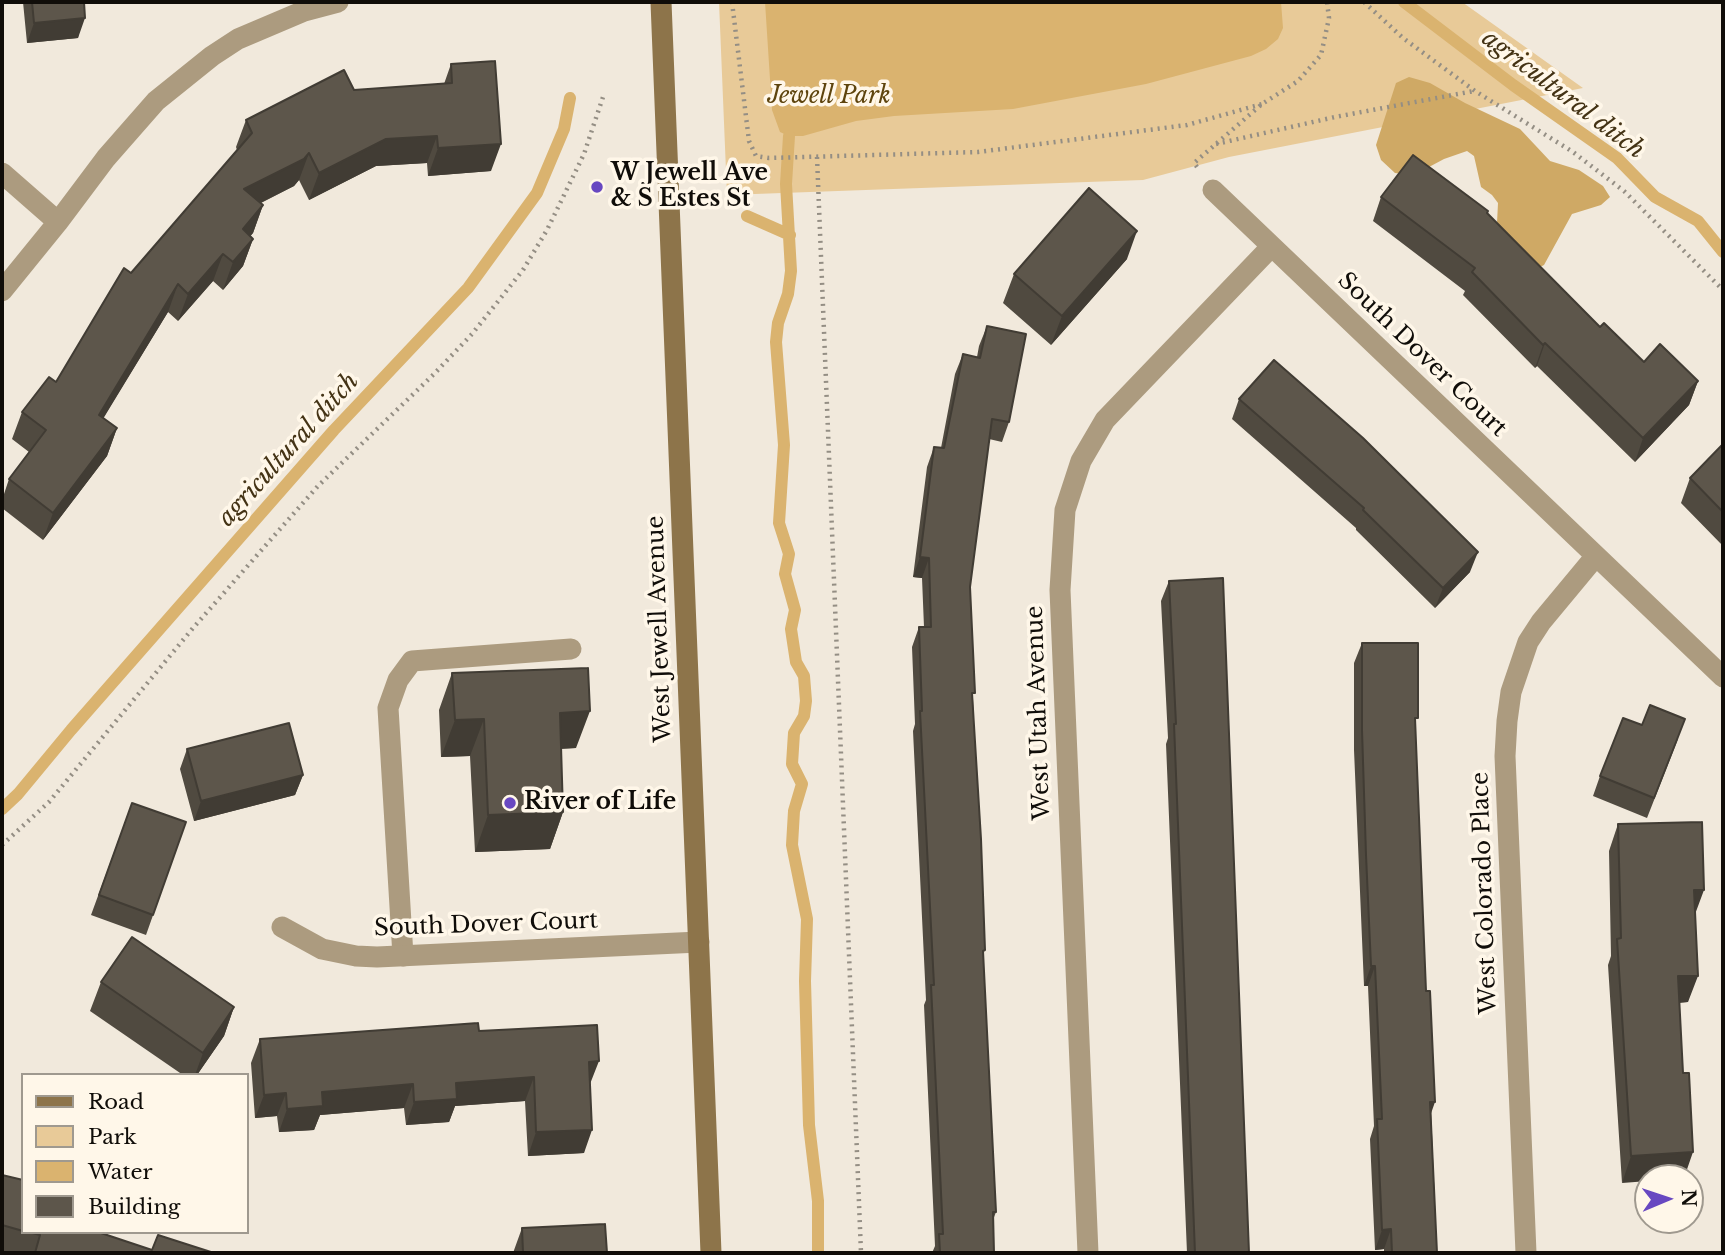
<!DOCTYPE html>
<style>
body{margin:0}
#map{position:relative;width:1725px;height:1255px;overflow:hidden;background:#f1e9dc;font-family:"Libre Baskerville",serif}
canvas{display:block}
.frame{position:absolute;inset:0;border:4px solid #100d09;pointer-events:none}
.legend{position:absolute;left:21px;top:1073px;width:228px;height:161px;box-sizing:border-box;background:#fff7e9;border:2px solid #9f998f;margin:0;padding:9px 12px;list-style:none;font-size:21px;color:#100d09}
.legend li{display:flex;align-items:center;gap:14px;height:35px}
.legend b{width:35px;border:2px solid #9f998f}
.north{position:absolute;left:1634px;top:1164px;width:70px;height:70px;box-sizing:border-box;background:#fff7e9;border:2px solid #9f998f;border-radius:50%;rotate:88deg;font-size:19px;font-weight:700;line-height:28px;text-align:center;color:#100d09}
.north::after{content:'';display:block;margin:auto;width:24px;height:32px;background:#6848c1;clip-path:polygon(50% 0,100% 100%,50% 72%,0 100%)}
</style>
<div id="map">
<canvas width="1725" height="1255"></canvas>
<div class="frame"></div>
<ul class="legend">
<li><b style="height:9px;background:#8d744a"></b>Road</li>
<li><b style="height:19px;background:#e8ca98"></b>Park</li>
<li><b style="height:19px;background:#dab36f"></b>Water</li>
<li><b style="height:19px;background:#5d564b"></b>Building</li>
</ul>
<div class="north">N</div>
</div>
<script>
const g = document.querySelector('canvas').getContext('2d');
g.lineJoin = 'round';
function fill(path, color) { g.fillStyle = color; g.fill(path, 'evenodd'); }
const toPath = rows => new Path2D(rows.map(r => 'M' + r).join(''));
function trace(path, color, width, dash) { g.strokeStyle = color; g.lineWidth = width; g.lineCap = dash ? 'butt' : 'round'; g.setLineDash(dash || []); g.stroke(path); }
function write(font, color, halo, rows, align = 'center') {
  g.font = font + ' "Libre Baskerville",serif'; g.lineWidth = 7; g.setLineDash([]); g.textBaseline = 'middle'; g.strokeStyle = halo; g.fillStyle = color; for (const [text, x, y, turn = 0] of rows) {
    g.save(); g.translate(x, y); g.rotate((+turn || 0) * Math.PI / 180); g.textAlign = isNaN(turn) ? turn : align; if (halo) g.strokeText(text, 0, 0); g.fillText(text, 0, 0); g.restore();
  }
}
const green = toPath([
 [719,2,1462,2,1583,88,1229,157,1143,180,727,195]
]);
const forest = toPath([
 [1409,77,1430,83,1465,103,1520,129,1550,161,1579,170,1603,186,1610,197,1601,205,1572,214,1544,265,1532,271,1496,243,1498,203,1492,195,1481,187,1474,156,1467,151,1444,159,1414,175,1395,173,1381,160,1376,145,1396,83]
]);
const water = toPath([
 [765,2,1281,2,1283,28,1278,39,1266,49,1251,56,1146,84,1013,109,894,116,856,121,803,136,789,136,780,132,772,110]
]);
const stream = toPath([
 [1404,2,1513,85,1617,158,1655,197,1698,221,1723,252],
 [789,136,786,184,791,271,788,294,778,323,776,342,784,445,779,523,789,554,785,574,795,610,791,629,796,662,804,676,806,701,804,716,794,733,792,764,802,784,794,811,792,845,807,919,805,981,809,1125,818,1201,818,1253],
 [747,216,790,235],
 [2,809,18,794,71,730,334,430,468,288,537,193,564,129,570,98]
]);
const path = toPath([
 [732,2,749,141,756,156,769,158,978,152,1187,125,1262,104],
 [1364,2,1403,38,1475,91,1573,152,1624,191,1723,290],
 [1216,144,1335,117,1474,91],
 [817,157,861,1253],
 [1197,167,1194,163,1262,104,1298,81,1321,55,1329,18,1327,2],
 [2,845,49,802,193,628,318,486,434,374,472,334,523,270,547,230,584,154,604,94]
]);
const lane = toPath([
 [403,956,388,708,398,680,412,661,571,649]
]);
const street = toPath([
 [2,173,58,222],
 [1213,190,1723,677],
 [2,291,58,222,106,158,156,101,212,56,238,39,304,11,338,2],
 [282,927,322,949,356,956,377,957,699,942],
 [1088,1253,1060,590,1065,510,1081,461,1105,420,1271,247],
 [1526,1253,1505,756,1507,721,1511,692,1528,642,1541,622,1595,557]
]);
const secondary = toPath([
 [661,2,711,1253]
]);
const wall = toPath([
 [23,2,84,2,78,38,27,43],
 [451,64,491,171,428,176,427,163,376,166,309,200,299,180,294,186,261,203,263,205,253,233,250,236,253,239,243,266,223,290,213,281,178,321,168,312,103,418,117,428,107,456,43,540,2,508,2,500,9,479,29,452,12,439,22,412,56,382,131,273,237,150,236,147,246,120,354,90,444,84],
 [1381,197,1487,214,1600,327,1644,362,1698,381,1689,405,1635,462,1537,366,1535,368,1463,295,1465,291,1373,221],
 [1127,259,1051,345,1003,303,1014,274],
 [987,326,1009,422,1002,442,989,439,970,587,973,699,983,956,996,1212,993,1220,994,1253,932,1253,935,1246,924,1005,926,1000,913,731,915,724,912,647,919,627,924,627,922,578,913,577,927,467,934,447,941,448,955,374,963,354,977,357,979,346],
 [1239,399,1470,572,1435,608,1356,530,1356,528,1232,419],
 [1723,444,1723,546,1681,503,1690,478],
 [1169,581,1249,1253,1187,1253,1166,744,1168,738,1161,601],
 [1362,643,1415,726,1437,1253,1384,1253,1384,1249,1375,1250,1370,1139,1374,1126,1368,986,1364,986,1354,750,1354,663],
 [452,673,576,748,561,749,563,812,550,849,475,852,470,756,441,757,439,710],
 [1678,739,1647,818,1593,796,1600,776],
 [187,749,303,775,295,795,194,821,180,769],
 [132,803,186,822,146,935,91,915],
 [1618,824,1695,915,1688,1002,1679,1003,1683,1073,1622,1183,1608,965,1611,956,1609,851],
 [101,982,234,1007,224,1036,197,1075,183,1075,90,1011],
 [479,1031,590,1084,584,1153,528,1156,525,1101,455,1106,449,1122,406,1125,404,1108,320,1115,314,1130,279,1132,277,1116,255,1118,251,1063,260,1039],
 [2,1175,23,1180,23,1232,98,1232,152,1250,214,1253,2,1253],
 [522,1228,607,1253,513,1253]
]);
const shadedWall = toPath([
 [85,18,78,38,27,43,34,23],
 [437,136,427,163,376,166,309,200,319,173,386,139],
 [501,144,491,171,428,176,438,148],
 [309,153,299,180,294,186,234,216,244,189],
 [263,205,253,233,233,257,243,229],
 [1137,231,1127,259,1051,345,1062,316],
 [253,239,243,266,223,290,233,262],
 [223,254,213,281,178,321,188,294],
 [178,284,168,312,89,442,99,415],
 [1545,343,1537,366,1535,368,1543,345],
 [1698,381,1689,405,1635,462,1643,438],
 [117,428,107,456,43,540,53,513],
 [1478,552,1470,572,1435,608,1443,588],
 [920,557,929,558,922,578,913,577],
 [590,711,576,748,547,749,560,713],
 [484,719,470,756,441,757,455,720],
 [303,775,295,795,194,821,201,801],
 [563,812,550,849,475,852,488,815],
 [1694,890,1704,890,1694,917],
 [1371,966,1375,966,1368,986,1364,986],
 [1678,976,1698,976,1688,1002,1668,1003],
 [234,1007,224,1036,197,1075,195,1075,203,1053],
 [599,1061,590,1084,589,1062],
 [534,1077,525,1101,455,1106,449,1122,406,1125,414,1102,456,1083],
 [413,1084,404,1108,320,1115,314,1130,279,1132,287,1109,322,1092],
 [286,1093,277,1116,255,1118,264,1095],
 [1430,1102,1435,1102,1428,1122],
 [592,1130,584,1153,528,1156,536,1132],
 [1693,1152,1684,1178,1648,1178,1648,1181,1622,1183,1631,1156],
 [1391,1229,1384,1249,1375,1250,1382,1230]
]);
const building = toPath([
 [32,2,84,2,85,18,34,23,32,2],
 [495,61,501,144,438,148,437,136,386,139,319,173,309,153,304,159,244,189,263,205,243,229,253,239,233,262,223,254,188,294,178,284,99,415,117,428,53,513,9,479,46,430,22,412,49,377,56,382,124,268,131,273,252,133,246,120,344,70,354,90,452,83,451,64,495,61],
 [1413,155,1488,211,1487,213,1600,327,1604,323,1644,362,1660,344,1698,381,1643,438,1545,343,1543,345,1472,272,1475,268,1381,197,1413,155],
 [1089,188,1137,231,1062,316,1014,274,1089,188],
 [987,326,1026,334,1009,422,992,419,970,587,975,693,972,693,981,839,985,950,983,951,996,1212,993,1212,994,1253,940,1253,939,1234,943,1234,931,985,934,985,920,711,922,711,919,627,931,627,929,558,920,557,934,447,944,448,963,354,980,358,987,326],
 [1274,360,1363,438,1478,552,1443,588,1363,510,1364,508,1239,399,1274,360],
 [1723,444,1723,512,1690,478,1723,444],
 [1223,578,1249,1253,1195,1253,1174,724,1176,724,1169,581,1223,578],
 [1362,643,1418,643,1418,718,1415,718,1426,991,1430,991,1435,1102,1430,1102,1437,1253,1392,1253,1391,1229,1382,1230,1377,1119,1382,1119,1375,966,1371,966,1366,855,1362,730,1362,643],
 [588,668,590,711,560,713,563,812,488,815,484,719,455,720,452,673,588,668],
 [1650,705,1685,719,1654,798,1600,776,1623,718,1642,725,1650,705],
 [289,723,303,775,201,801,187,749,289,723],
 [132,803,186,822,153,915,99,895,132,803],
 [1702,822,1704,890,1694,890,1698,976,1678,976,1683,1073,1689,1073,1693,1152,1631,1156,1617,939,1621,938,1618,824,1702,822],
 [132,937,234,1007,203,1053,101,982,132,937],
 [478,1023,479,1031,597,1025,599,1061,589,1062,592,1130,536,1132,534,1077,456,1083,457,1099,414,1102,413,1084,322,1092,323,1106,287,1109,286,1093,264,1095,260,1039,478,1023],
 [2,1175,23,1180,23,1231,2,1225,2,1175],
 [605,1224,607,1253,510,1253,523,1252,522,1228,605,1224],
 [29,1232,98,1232,152,1250,158,1235,214,1253,35,1253,40,1235,29,1232]
]);
const markers = [
 [597,187,7,"#6848c1"],
 [510,803,7,"#6848c1"]
];
const parkNames = [
 ["Jewell Park",829,97]
];
const poiNames = [
 ["W Jewell Ave",611,174],
 ["& S Estes St",611,200],
 ["River of Life",524,803]
];
const streetNames = [
 ["South Dover Court",1422,355,44],
 ["West Jewell Avenue",660,629,-92],
 ["West Utah Avenue",1039,713,-92],
 ["West Colorado Place",1485,893,-92],
 ["South Dover Court",486,925,-2]
];
const waterNames = [
 ["agricultural ditch",1563,95,37],
 ["agricultural ditch",289,450,-48]
];
fill(green, '#e8ca98');
fill(forest, '#cfa965');
fill(water, '#dab36f');
trace(stream, '#dab36f', 12);
trace(path, '#948e84', 4.5, [2, 5]);
trace(lane, '#ac9b7f', 21);
trace(street, '#ac9b7f', 21);
trace(secondary, '#8d744a', 21);
fill(wall, '#504a40');
fill(shadedWall, '#413c34');
fill(building, '#5d564b');
trace(building, '#413c34', 2);
for (const [x, y, r, color] of markers) { const dot = new Path2D(); dot.arc(x, y, r, 0, 2 * Math.PI); g.fillStyle = color; g.fill(dot); trace(dot, '#fff7e9', 2.5); }
write('italic 23px', '#5e440d', '#fff7e9', parkNames);
write('bold 23px', '#100d09', '#fff7e9', poiNames, 'left');
write('23px', '#100d09', '#fff7e9', streetNames);
write('italic 24px', '#443315', '#fff7e9', waterNames);
</script>
